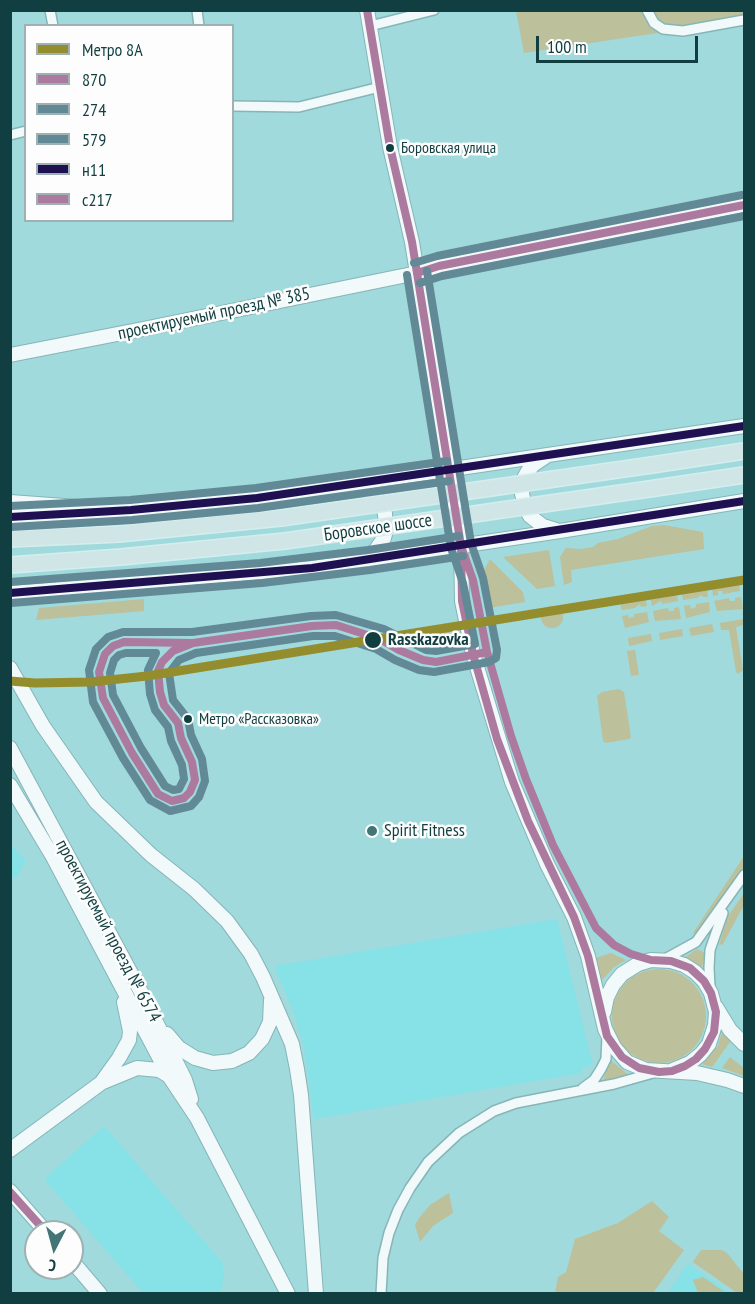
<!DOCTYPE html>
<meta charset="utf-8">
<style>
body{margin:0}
#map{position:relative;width:755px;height:1304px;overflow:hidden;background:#a0dadc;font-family:"PT Sans Narrow",sans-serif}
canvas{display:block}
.frame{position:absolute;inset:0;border:12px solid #113f41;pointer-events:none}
.legend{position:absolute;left:24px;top:24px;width:210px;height:198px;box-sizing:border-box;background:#fdfdfd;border:2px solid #9fb1b2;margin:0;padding:8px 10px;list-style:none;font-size:18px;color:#113f41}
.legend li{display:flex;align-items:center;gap:12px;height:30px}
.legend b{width:30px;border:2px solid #9fb1b2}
.north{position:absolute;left:24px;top:1220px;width:60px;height:60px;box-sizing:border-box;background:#fdfdfd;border:2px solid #9fb1b2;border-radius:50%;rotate:186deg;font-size:16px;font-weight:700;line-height:24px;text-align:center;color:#113f41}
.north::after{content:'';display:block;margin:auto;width:21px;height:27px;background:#437577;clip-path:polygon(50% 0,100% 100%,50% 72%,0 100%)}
.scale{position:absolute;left:536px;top:36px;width:162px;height:27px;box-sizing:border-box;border:3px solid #113f41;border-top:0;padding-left:8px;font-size:18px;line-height:21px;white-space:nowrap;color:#113f41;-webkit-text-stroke:4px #fdfdfd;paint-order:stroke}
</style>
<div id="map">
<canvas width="755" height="1304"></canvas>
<div class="frame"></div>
<ul class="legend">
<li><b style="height:8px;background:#948d2d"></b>Метро 8А</li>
<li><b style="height:8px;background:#ac7a9f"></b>870</li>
<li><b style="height:8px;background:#618a96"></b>274</li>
<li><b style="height:8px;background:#618a96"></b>579</li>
<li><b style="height:8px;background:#1f1051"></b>н11</li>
<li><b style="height:8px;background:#ac7a9f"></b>с217</li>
</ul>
<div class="north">С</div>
<div class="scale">100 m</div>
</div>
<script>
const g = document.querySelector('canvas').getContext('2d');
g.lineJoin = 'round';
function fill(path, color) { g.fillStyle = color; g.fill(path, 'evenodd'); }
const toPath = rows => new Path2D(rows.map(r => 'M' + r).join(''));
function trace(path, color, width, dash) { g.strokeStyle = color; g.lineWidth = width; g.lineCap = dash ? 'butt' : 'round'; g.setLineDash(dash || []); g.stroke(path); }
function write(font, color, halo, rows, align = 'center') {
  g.font = font + ' "PT Sans Narrow",sans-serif'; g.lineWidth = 5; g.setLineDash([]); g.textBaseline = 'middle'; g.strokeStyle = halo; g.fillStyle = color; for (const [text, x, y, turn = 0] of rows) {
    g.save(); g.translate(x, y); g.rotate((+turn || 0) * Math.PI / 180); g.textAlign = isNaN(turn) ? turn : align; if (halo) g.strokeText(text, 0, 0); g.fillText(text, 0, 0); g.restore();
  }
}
const built = toPath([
 [11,845,26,860,16,878,11,878],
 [557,919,592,1062,589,1067,583,1067,581,1073,314,1119,304,1047,294,1013,274,966],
 [104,1126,222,1262,224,1275,221,1291,224,1293,143,1293,44,1179],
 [688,1264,731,1293,667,1294]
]);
const green = toPath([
 [744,10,744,20,524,53,516,11],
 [664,525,703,532,704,549,571,570,572,582,564,585,560,557,566,548,581,549,593,547,598,543,618,539,652,526],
 [549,550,555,586,537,589,503,557],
 [490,559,523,592,525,602,489,608,484,574,484,570],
 [738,580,740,591,723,594,722,591,718,591,718,595,713,596,712,586],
 [707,587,708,597,703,597,701,595,697,598,683,600,681,589],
 [676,590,678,601,662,604,661,601,652,606,650,596],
 [645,596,647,606,641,607,640,604,635,608,622,610,619,599],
 [741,597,743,609,717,611,714,601,729,598,730,601,735,601,735,598],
 [144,599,144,611,36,620,39,608],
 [709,602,710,612,686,618,684,606,690,605,691,609,696,607,696,604],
 '541 617a11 11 0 1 1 22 0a11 11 0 1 1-22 0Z',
 [679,607,681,619,655,621,653,611,668,608,669,611,674,611,674,608],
 [647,612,649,622,625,628,622,616,628,615,629,618,634,617,634,614],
 [744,619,744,625,736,627,743,670,738,674,736,672,729,630,721,630,720,623],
 [445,623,453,641,445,650,437,653,434,639],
 [712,624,714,632,691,636,689,628],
 [682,629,683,636,660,640,659,633],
 [651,634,652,641,629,646,628,638],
 [635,650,639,675,631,676,627,651],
 [619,689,624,692,631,737,629,739,606,743,603,741,597,696,602,692],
 [744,856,744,867,698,934,693,933],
 [744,893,744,905,723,944,719,945,728,916],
 [697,949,705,953,702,968,684,958],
 [611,953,626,960,614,967,600,982,596,958],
 '612 1016a47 47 0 1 1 94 0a47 47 0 1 1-94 0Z',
 [723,1028,733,1038,712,1067,702,1064,718,1046],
 [730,1057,744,1068,744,1076,722,1068],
 [610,1060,629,1075,603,1081],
 [449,1193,453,1213,433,1226,420,1242,415,1225,419,1218,430,1205],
 [652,1201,669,1217,659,1231,684,1250,653,1293,593,1294,591,1291,589,1293,555,1293,558,1277,566,1272,575,1239,618,1223],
 [701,1250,722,1250,727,1253,744,1274,744,1293,737,1293,693,1262],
 [703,1277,726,1293,698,1293,693,1280]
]);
const street = toPath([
 [50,10,53,26],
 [197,10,199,26],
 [647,10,654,23,663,29,683,31,744,20],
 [370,26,434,10],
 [232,106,299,107,380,87],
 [10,135,26,131],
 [665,959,696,942,744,875],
 [710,986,709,968,710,950,723,913],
 [583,1088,594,1080,601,1069,606,1059,607,1036],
 [381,1294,383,1258,389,1233,398,1210,410,1188,428,1162,459,1133,494,1111,516,1103,614,1084,653,1073]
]);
const secondary = toPath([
 [367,10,390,147,412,242,461,546,462,601,473,654,512,782,547,864,574,917,588,956,605,1029,614,1047,627,1062,646,1070,697,1073,727,1080,744,1086],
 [10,355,148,328,417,273,439,266,744,205],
 [545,457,533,465,528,471,524,478,522,494,526,509,530,516,543,526,556,530],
 [351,486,366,490,373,494,383,507,385,514,386,530,384,538,375,551,364,559],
 [10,502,78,507],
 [10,517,131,510,257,498,744,426],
 [10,593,312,568,560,531,744,501],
 [10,668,43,726,96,802,151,855,194,889,227,921,251,954,263,977,292,1044,297,1069,301,1095,316,1294],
 [10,748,140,990,185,1080,191,1099],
 [10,785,53,857,169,1076,197,1118,288,1294],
 [716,1007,730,1030,744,1044],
 [604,1012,607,997,613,985,622,974,638,964,651,960,671,961,684,965,695,972,704,981,711,993,716,1012,715,1025,709,1044,701,1054,690,1063,673,1070],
 [167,1034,179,1048,195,1058,213,1063,232,1061,249,1053,262,1039,270,1022,271,1000],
 [103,1082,137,1068,159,1070,169,1076],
 [10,1150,101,1083,119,1058,129,1040,130,1031,124,1002],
 [10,1191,46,1232],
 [72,1261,100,1294]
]);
const primary = toPath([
 [652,465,744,451],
 [656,488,744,475],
 [10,539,119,534,281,518],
 [10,565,121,557,285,541]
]);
const primaryBridge = toPath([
 [281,518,652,465],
 [285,541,656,488]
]);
const bus1 = toPath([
 [367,10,390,147,412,242,461,546],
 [417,273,439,266,744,205],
 [461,546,473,580,487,652,511,736,526,779,553,845,596,928,614,945,631,954,651,960,671,961,690,968,704,981,711,993,716,1012,714,1032,705,1049,696,1059,685,1066,672,1071,659,1072,639,1068,622,1057,607,1036,588,956,574,917,528,821,497,739,473,654,462,601,461,546],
 [124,642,193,643,173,651,162,662,158,671,160,692,164,705,178,723,181,738,192,762,195,780,190,792,184,798,172,801,158,794,132,753,103,698,99,672,105,654,113,646,124,642],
 [193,643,312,626,336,625,380,639,399,650,423,660,436,662,487,652]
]);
const bus2 = toPath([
 [420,283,442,276,744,216],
 [11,527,132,520,258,508,449,481],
 [11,603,262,583,370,570,463,556],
 [126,653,156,653,148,670,150,694,155,710,168,727,171,741,182,765,184,779,179,789,173,790,165,786,141,748,113,695,110,673,114,660,119,655,126,653],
 [196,653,313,636,335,636,376,649,395,660,419,670,434,672,489,662,496,658,497,650,483,578,471,543,427,271]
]);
const bus3 = toPath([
 [414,263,437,256,742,195],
 [10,506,130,500,256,488,447,461],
 [10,582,260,563,368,550,459,536],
 [196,653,179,660,169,673,173,700,188,719,191,735,202,759,205,781,199,797,191,806,170,811,150,800,123,758,93,702,89,670,96,649,108,637,123,632,192,632,311,616,336,615,384,629,426,650,436,651,475,644,463,583,451,548,407,275]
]);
const bus4 = toPath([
 [10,517,131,510,257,498,744,426],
 [10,593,312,568,744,501]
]);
const bus5 = toPath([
 [10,1192,46,1232]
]);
const metro1 = toPath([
 [10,681,35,683,91,682,147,676,744,580]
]);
const markers = [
 [390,148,5,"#113f41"],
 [373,640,9,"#113f41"],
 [188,719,5,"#113f41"],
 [372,831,6,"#437577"]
];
const busNames = [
 ["Боровская улица",401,148],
 ["Метро «Рассказовка»",199,719]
];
const streetNames = [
 ["проектируемый проезд № 385",214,314,-12],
 ["Боровское шоссе",378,528,-8],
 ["проектируемый проезд № 6574",108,931,62]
];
const stopNames = [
 ["Rasskazovka",388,640]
];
const poiNames = [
 ["Spirit Fitness",384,831]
];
fill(built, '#86e2e6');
fill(green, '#bcc09b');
trace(street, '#86b5b7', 12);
trace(secondary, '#86b5b7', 16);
trace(primary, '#d4eeef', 18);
trace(street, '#f1f9fa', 9);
trace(secondary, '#f1f9fa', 14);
trace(primary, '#d0e5e5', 15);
trace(primaryBridge, '#d4eeef', 18, []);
trace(primaryBridge, '#d0e5e5', 15);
trace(bus1, '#ac7a9f', 8);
trace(bus2, '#618a96', 8);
trace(bus3, '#618a96', 8);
trace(bus4, '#1f1051', 8);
trace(bus5, '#ac7a9f', 8);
trace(metro1, '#948d2d', 9);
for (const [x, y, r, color] of markers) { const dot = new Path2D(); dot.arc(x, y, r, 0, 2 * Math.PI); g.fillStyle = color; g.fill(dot); trace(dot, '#fdfdfd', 2); }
write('16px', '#113f41', '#fdfdfd', busNames, 'left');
write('18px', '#113f41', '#fdfdfd', streetNames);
write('bold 18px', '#113f41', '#fdfdfd', stopNames, 'left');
write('18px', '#113f41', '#fdfdfd', poiNames, 'left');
</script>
